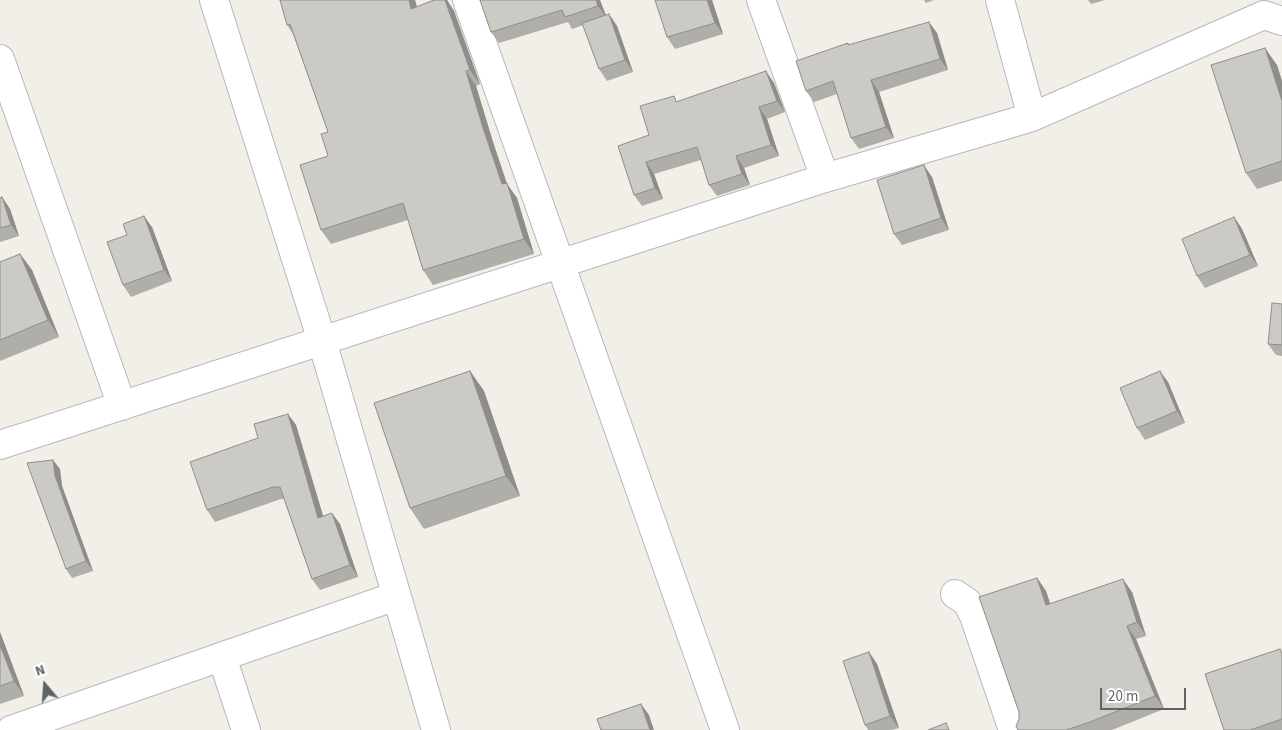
<!DOCTYPE html>
<style>
body{margin:0}
#map{position:relative;width:1282px;height:730px;overflow:hidden;background:#f1efe8;font-family:"Source Sans 3",sans-serif}
canvas{display:block}
.north{position:absolute;left:20px;top:660px;width:50px;height:50px;-webkit-text-stroke:4px #fff;paint-order:stroke;rotate:342deg;font-size:14px;font-weight:700;line-height:20px;text-align:center;color:#5f6368}
.north::after{content:'';display:block;margin:auto;width:18px;height:22px;background:#5f6368;clip-path:polygon(50% 0,100% 100%,50% 72%,0 100%)}
.scale{position:absolute;left:1100px;top:688px;width:86px;height:22px;box-sizing:border-box;border:2px solid #5f6368;border-top:0;padding-left:6px;font-size:15px;line-height:18px;white-space:nowrap;color:#5f6368;-webkit-text-stroke:4px #fff;paint-order:stroke}
</style>
<div id="map">
<canvas width="1282" height="730"></canvas>
<div class="north">N</div>
<div class="scale">20 m</div>
</div>
<script>
const g = document.querySelector('canvas').getContext('2d');
g.lineJoin = 'round';
const toPath = rows => new Path2D(rows.map(r => 'M' + r).join(''));
function trace(path, color, width, dash) { g.strokeStyle = color; g.lineWidth = width; g.lineCap = dash ? 'butt' : 'round'; g.setLineDash(dash || []); g.stroke(path); }
function fill(path, color) { g.fillStyle = color; g.fill(path, 'evenodd'); }
const street = toPath([
 [214,0,322,341,436,730],
 [467,0,725,730],
 [761,0,825,178],
 [1000,0,1032,117],
 [0,59,122,406],
 [0,445,825,178,1032,117,1264,15,1282,21],
 [955,594,967,602,974,616,1013,730],
 [222,657,246,730],
 [11,730,396,596]
]);
const wall = toPath([
 [434,0,447,0,454,11,480,84,476,86,493,142,507,184,517,198,534,254,433,285,423,270,408,220,331,244,321,230,328,156,328,132,293,34,287,25,417,7],
 [480,0,600,0,606,15,609,14,617,26,633,72,607,81,599,69,583,25,572,29,568,22,499,43,491,32],
 [655,0,712,0,723,34,675,49,667,37],
 [924,0,934,0,926,3],
 [1088,0,1105,0,1091,4],
 [937,33,948,70,879,92,894,138,859,149,851,138,837,94,814,102,806,91,848,43,849,45],
 [1277,65,1282,81,1282,181,1257,189,1246,173],
 [774,83,785,112,767,119,779,156,744,168,750,185,717,196,709,185,701,160,654,174,663,199,642,206,634,195,649,135,678,102],
 [932,177,949,230,902,245,894,234],
 [2,197,10,209,19,236,0,242,0,198],
 [1234,217,1242,229,1258,266,1205,288,1197,276],
 [152,227,172,281,131,297,123,285],
 [20,254,32,270,59,337,0,361,0,262],
 [1282,304,1282,356,1276,355,1268,344],
 [470,371,484,391,520,496,424,529,410,508],
 [1168,382,1185,423,1145,440,1137,428],
 [288,414,296,425,323,516,340,524,358,577,320,590,312,579,284,499,281,499,215,522,207,510,258,438],
 [60,469,62,486,93,571,72,578,66,569],
 [1037,578,1046,591,1050,604,1132,592,1146,636,1136,639,1164,709,1112,730,1018,730],
 [0,632,24,696,0,704],
 [1282,651,1282,730,1224,730],
 [869,652,877,664,899,728,892,730,868,730,865,725]
]);
const shadedWall = toPath([
 [409,0,415,0,422,23,411,9],
 [445,0,447,0,454,11,480,84,470,70],
 [596,0,600,0,606,17,598,6],
 [707,0,712,0,723,34,715,23],
 [609,14,617,26,633,72,625,60],
 [929,22,937,33,948,70,940,59],
 [1265,48,1277,65,1282,81,1282,101],
 [466,71,476,86,493,142,507,184,517,198,534,254,524,239,502,184,483,128],
 [766,71,774,83,785,112,777,101],
 [871,80,879,92,894,138,886,127],
 [759,107,767,119,779,156,771,145],
 [736,156,744,168,750,185,742,174],
 [646,162,654,174,663,199,655,188],
 [924,165,932,177,949,230,941,218],
 [2,197,10,209,19,236,11,225],
 [144,216,152,227,172,281,164,270],
 [1234,217,1242,229,1258,266,1250,255],
 [20,254,32,270,59,337,48,320],
 [470,371,484,391,520,496,506,476],
 [1160,371,1168,382,1185,423,1177,411],
 [288,414,296,425,327,529,318,518],
 [53,460,60,469,62,486,93,571,86,561,55,476],
 [332,513,340,524,358,577,350,565],
 [1037,578,1046,591,1055,618,1046,605],
 [1123,579,1132,592,1146,636,1137,622],
 [1127,626,1136,639,1164,709,1155,696],
 [0,632,24,696,14,681,0,645],
 [869,652,877,664,899,728,890,716],
 [641,704,649,715,654,730,650,730]
]);
const building = toPath([
 [280,0,409,0,411,9,434,0,445,0,470,70,466,71,483,128,502,184,507,183,524,239,423,270,403,203,321,230,300,165,328,156,321,134,328,132,290,24,287,25,280,0],
 [480,0,596,0,598,6,565,17,562,10,491,32,480,0],
 [655,0,707,0,715,23,667,37,655,0],
 [609,14,625,60,599,69,582,23,609,14],
 [929,22,940,59,871,80,886,127,851,138,833,81,806,91,796,61,848,43,848,45,929,22],
 [1265,48,1282,101,1282,161,1246,173,1211,65,1265,48],
 [766,71,777,101,759,107,771,145,736,156,742,174,709,185,697,147,646,162,655,188,634,195,618,146,649,135,640,106,674,96,676,102,766,71],
 [924,165,941,218,894,234,877,180,924,165],
 [2,197,11,225,0,228,0,198,2,197],
 [144,216,164,270,123,285,107,242,127,235,123,224,144,216],
 [1234,217,1250,255,1197,276,1182,239,1234,217],
 [20,254,48,320,0,340,0,262,20,254],
 [1272,303,1282,304,1282,345,1268,344,1272,303],
 [470,371,506,476,410,508,374,403,470,371],
 [1160,371,1177,411,1137,428,1120,388,1160,371],
 [288,414,318,518,332,513,350,565,312,579,280,487,273,487,207,510,190,462,258,438,254,424,288,414],
 [53,460,55,476,86,561,66,569,27,463,53,460],
 [1037,578,1046,605,1123,579,1137,622,1127,626,1155,696,1090,722,1066,730,1018,730,1016,726,1019,719,1019,712,979,597,1037,578],
 [0,645,14,681,0,686,0,645],
 [1280,649,1282,654,1282,719,1250,730,1224,730,1205,674,1280,649],
 [869,652,890,716,865,725,843,661,869,652],
 [641,704,650,730,601,730,597,719,641,704],
 [946,723,949,730,928,730,946,723]
]);
trace(street, '#b5b8bc', 30);
trace(street, '#fff', 28);
fill(wall, '#afaea9');
fill(shadedWall, '#8f8d8a');
fill(building, '#cccac5');
trace(building, '#8f8d8a', 1);
</script>
